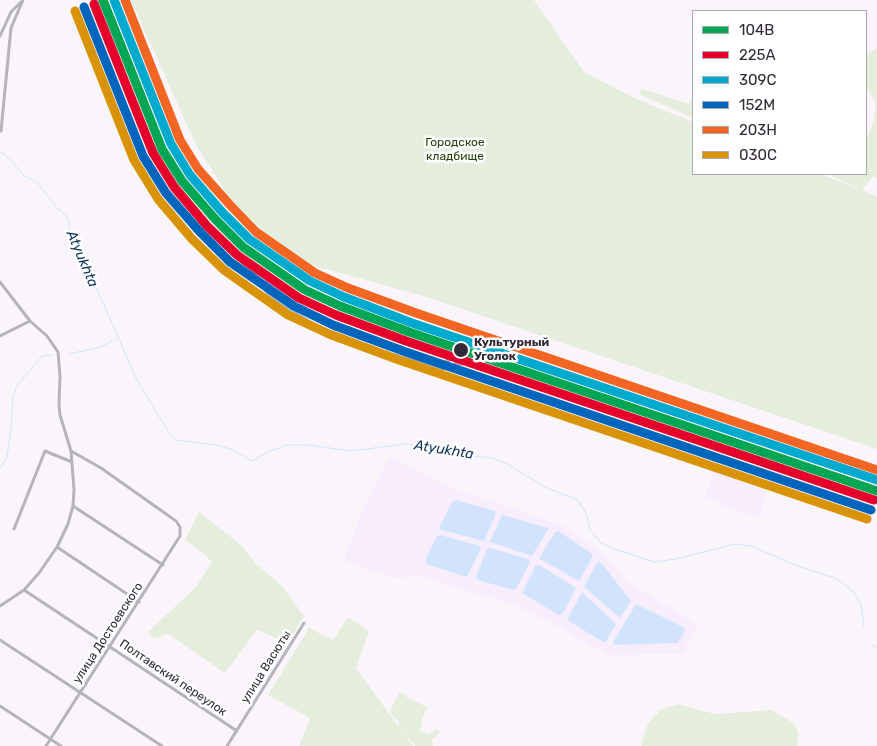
<!DOCTYPE html>
<meta charset="utf-8">
<style>
body{margin:0}
#map{position:relative;width:877px;height:746px;overflow:hidden;background:#faf5fb;font-family:Rubik,sans-serif}
canvas{display:block}
.legend{position:absolute;left:692px;top:10px;width:175px;height:165px;box-sizing:border-box;background:#fff;border:1px solid #adaaaf;margin:0;padding:6px 9px;list-style:none;font-size:15px;color:#322a36}
.legend li{display:flex;align-items:center;gap:10px;height:25px}
.legend b{width:25px;border:1px solid #adaaaf}
</style>
<div id="map">
<canvas width="877" height="746"></canvas>
<ul class="legend">
<li><b style="height:6px;background:#00a651"></b>104В</li>
<li><b style="height:6px;background:#e4002b"></b>225А</li>
<li><b style="height:6px;background:#00a9ce"></b>309С</li>
<li><b style="height:6px;background:#0065bd"></b>152М</li>
<li><b style="height:6px;background:#f26522"></b>203Н</li>
<li><b style="height:6px;background:#d99308"></b>030C</li>
</ul>
</div>
<script>
const g = document.querySelector('canvas').getContext('2d');
g.lineJoin = 'round';
function fill(path, color) { g.fillStyle = color; g.fill(path, 'evenodd'); }
const toPath = rows => new Path2D(rows.map(r => 'M' + r).join(''));
function trace(path, color, width, dash) { g.strokeStyle = color; g.lineWidth = width; g.lineCap = dash ? 'butt' : 'round'; g.setLineDash(dash || []); g.stroke(path); }
function write(font, color, halo, rows, align = 'center') {
  g.font = font + ' Rubik,sans-serif'; g.lineWidth = 5; g.setLineDash([]); g.textBaseline = 'middle'; g.strokeStyle = halo; g.fillStyle = color; for (const [text, x, y, turn = 0] of rows) {
    g.save(); g.translate(x, y); g.rotate((+turn || 0) * Math.PI / 180); g.textAlign = isNaN(turn) ? turn : align; if (halo) g.strokeText(text, 0, 0); g.fillText(text, 0, 0); g.restore();
  }
}
const built = toPath([
 [390,457,456,490,506,505,561,525,602,552,628,582,697,625,682,654,607,655,561,628,514,605,420,576,391,578,344,560,361,514],
 [714,472,767,491,759,518,748,513,747,516,705,496]
]);
const green = toPath([
 [131,0,534,0,584,72,634,98,693,122,693,174,820,174,861,190,827,174,866,174,866,141,874,120,876,103,866,88,866,54,877,48,877,178,873,176,862,190,877,197,877,449,426,297,283,257,244,221,196,145],
 [642,89,689,104,693,95,693,118,639,94],
 [199,512,242,546,255,563,281,585,304,616,288,643,257,630,225,673,168,634,154,639,148,632,196,587,212,562,203,553,185,540],
 [348,617,369,631,356,668,398,726,400,723,390,713,394,702,400,692,408,698,427,707,423,717,420,731,429,734,437,729,440,732,432,740,433,746,415,746,401,729,413,746,299,746,310,718,268,695,309,628,333,640],
 [678,704,715,714,771,710,792,722,799,733,797,746,641,746,648,723,662,709]
]);
const water = toPath([
 [456,500,495,511,496,513,484,541,441,530,439,528,453,501],
 [502,515,549,528,532,556,490,542],
 [558,531,592,554,593,556,579,581,540,559,540,557,555,532],
 [440,535,480,546,481,549,467,577,426,564,425,561,437,536],
 [490,548,528,559,530,562,516,589,513,590,478,580,476,577,487,549],
 [598,561,603,565,631,601,620,618,584,587],
 [536,565,541,566,576,588,563,613,559,615,522,593],
 [582,592,616,624,605,643,567,620],
 [636,604,683,627,685,630,678,643,614,645,613,642]
]);
const stream = toPath([
 [0,151,11,160,24,176,37,182,57,208,66,215,69,221,69,232,96,287,137,380,168,431,176,440,217,445,233,450,252,461,270,451,287,445,309,445,351,451,405,444,422,445,454,454,493,458,507,464,547,488,578,500,586,513,590,530,601,543,618,550,654,562,676,559,735,544,751,546,795,565,835,578,853,591,861,604,864,627],
 [69,354,100,347,118,338],
 [0,469,7,457,11,429,13,398,16,387,42,356,52,355],
 [872,644,877,648]
]);
const street = toPath([
 [0,36,11,12,21,2],
 [1,131,11,28,23,0],
 [0,282,30,321,47,336,58,352,60,376,59,405,60,415,71,451,74,490,73,506,68,524,57,547,39,573,24,590,0,606],
 [0,336,30,321],
 [777,465,877,498],
 [73,506,163,565],
 [14,529,45,451,72,462],
 [57,547,139,602],
 [24,590,237,731],
 [0,640,162,746],
 [0,706,61,746],
 [46,746,180,536,180,527,176,521,101,468,71,451],
 [227,746,304,623]
]);
const secondary = toPath([
 [97,0,144,129,163,164,177,186,208,224,259,280,271,297,279,304,338,340,437,368,445,368,450,366],
 [457,360,456,364,453,367,447,363,448,359,452,357,456,358,461,363],
 [456,364,469,362,479,365,777,465]
]);
const rail1 = toPath([
 [103,0,162,149,182,181,215,219,243,247,305,290,340,306,409,332,877,491]
]);
const rail2 = toPath([
 [94,4,153,153,174,187,207,226,237,255,299,298,336,315,406,341,874,500]
]);
const rail3 = toPath([
 [114,0,171,144,190,175,222,212,249,239,310,281,344,297,412,323,877,480]
]);
const rail4 = toPath([
 [84,7,143,156,166,193,200,232,230,262,294,306,333,325,403,351,871,510]
]);
const rail5 = toPath([
 [125,0,180,140,198,169,230,205,256,232,315,273,348,288,416,313,877,470]
]);
const rail6 = toPath([
 [75,11,134,160,158,199,192,239,224,270,288,315,329,334,399,360,867,519]
]);
const markers = [
 [461,350,8,"#322a36"]
];
const parkNames = [
 ["Городское",455,143],
 ["кладбище",455,157]
];
const stopNames = [
 ["Культурный",474,343],
 ["Уголок",474,357]
];
const streetNames = [
 ["улица Достоевского",108,633,-57],
 ["улица Васюты",266,667,-58],
 ["Полтавский переулок",173,678,34]
];
const waterNames = [
 ["Atyukhta",82,259,67],
 ["Atyukhta",444,450,9]
];
fill(built, '#f8edfc');
fill(green, '#e5eedd');
fill(water, '#d2e4fd');
trace(stream, '#d2e4fd', 1);
trace(street, '#b5b4b8', 3);
trace(secondary, '#b5b3b8', 4.5);
trace(rail1, '#00a651', 9);
trace(rail2, '#e4002b', 9);
trace(rail3, '#00a9ce', 9);
trace(rail4, '#0065bd', 9);
trace(rail5, '#f26522', 9);
trace(rail6, '#d99308', 9);
for (const [x, y, r, color] of markers) { const dot = new Path2D(); dot.arc(x, y, r, 0, 2 * Math.PI); g.fillStyle = color; g.fill(dot); trace(dot, '#fff', 2); }
write('12px', '#254009', '#fff', parkNames);
write('bold 12px', '#322a36', '#fff', stopNames, 'left');
write('12px', '#322a36', '#fff', streetNames);
write('italic 14px', '#0d315a', '#fff', waterNames);
</script>
